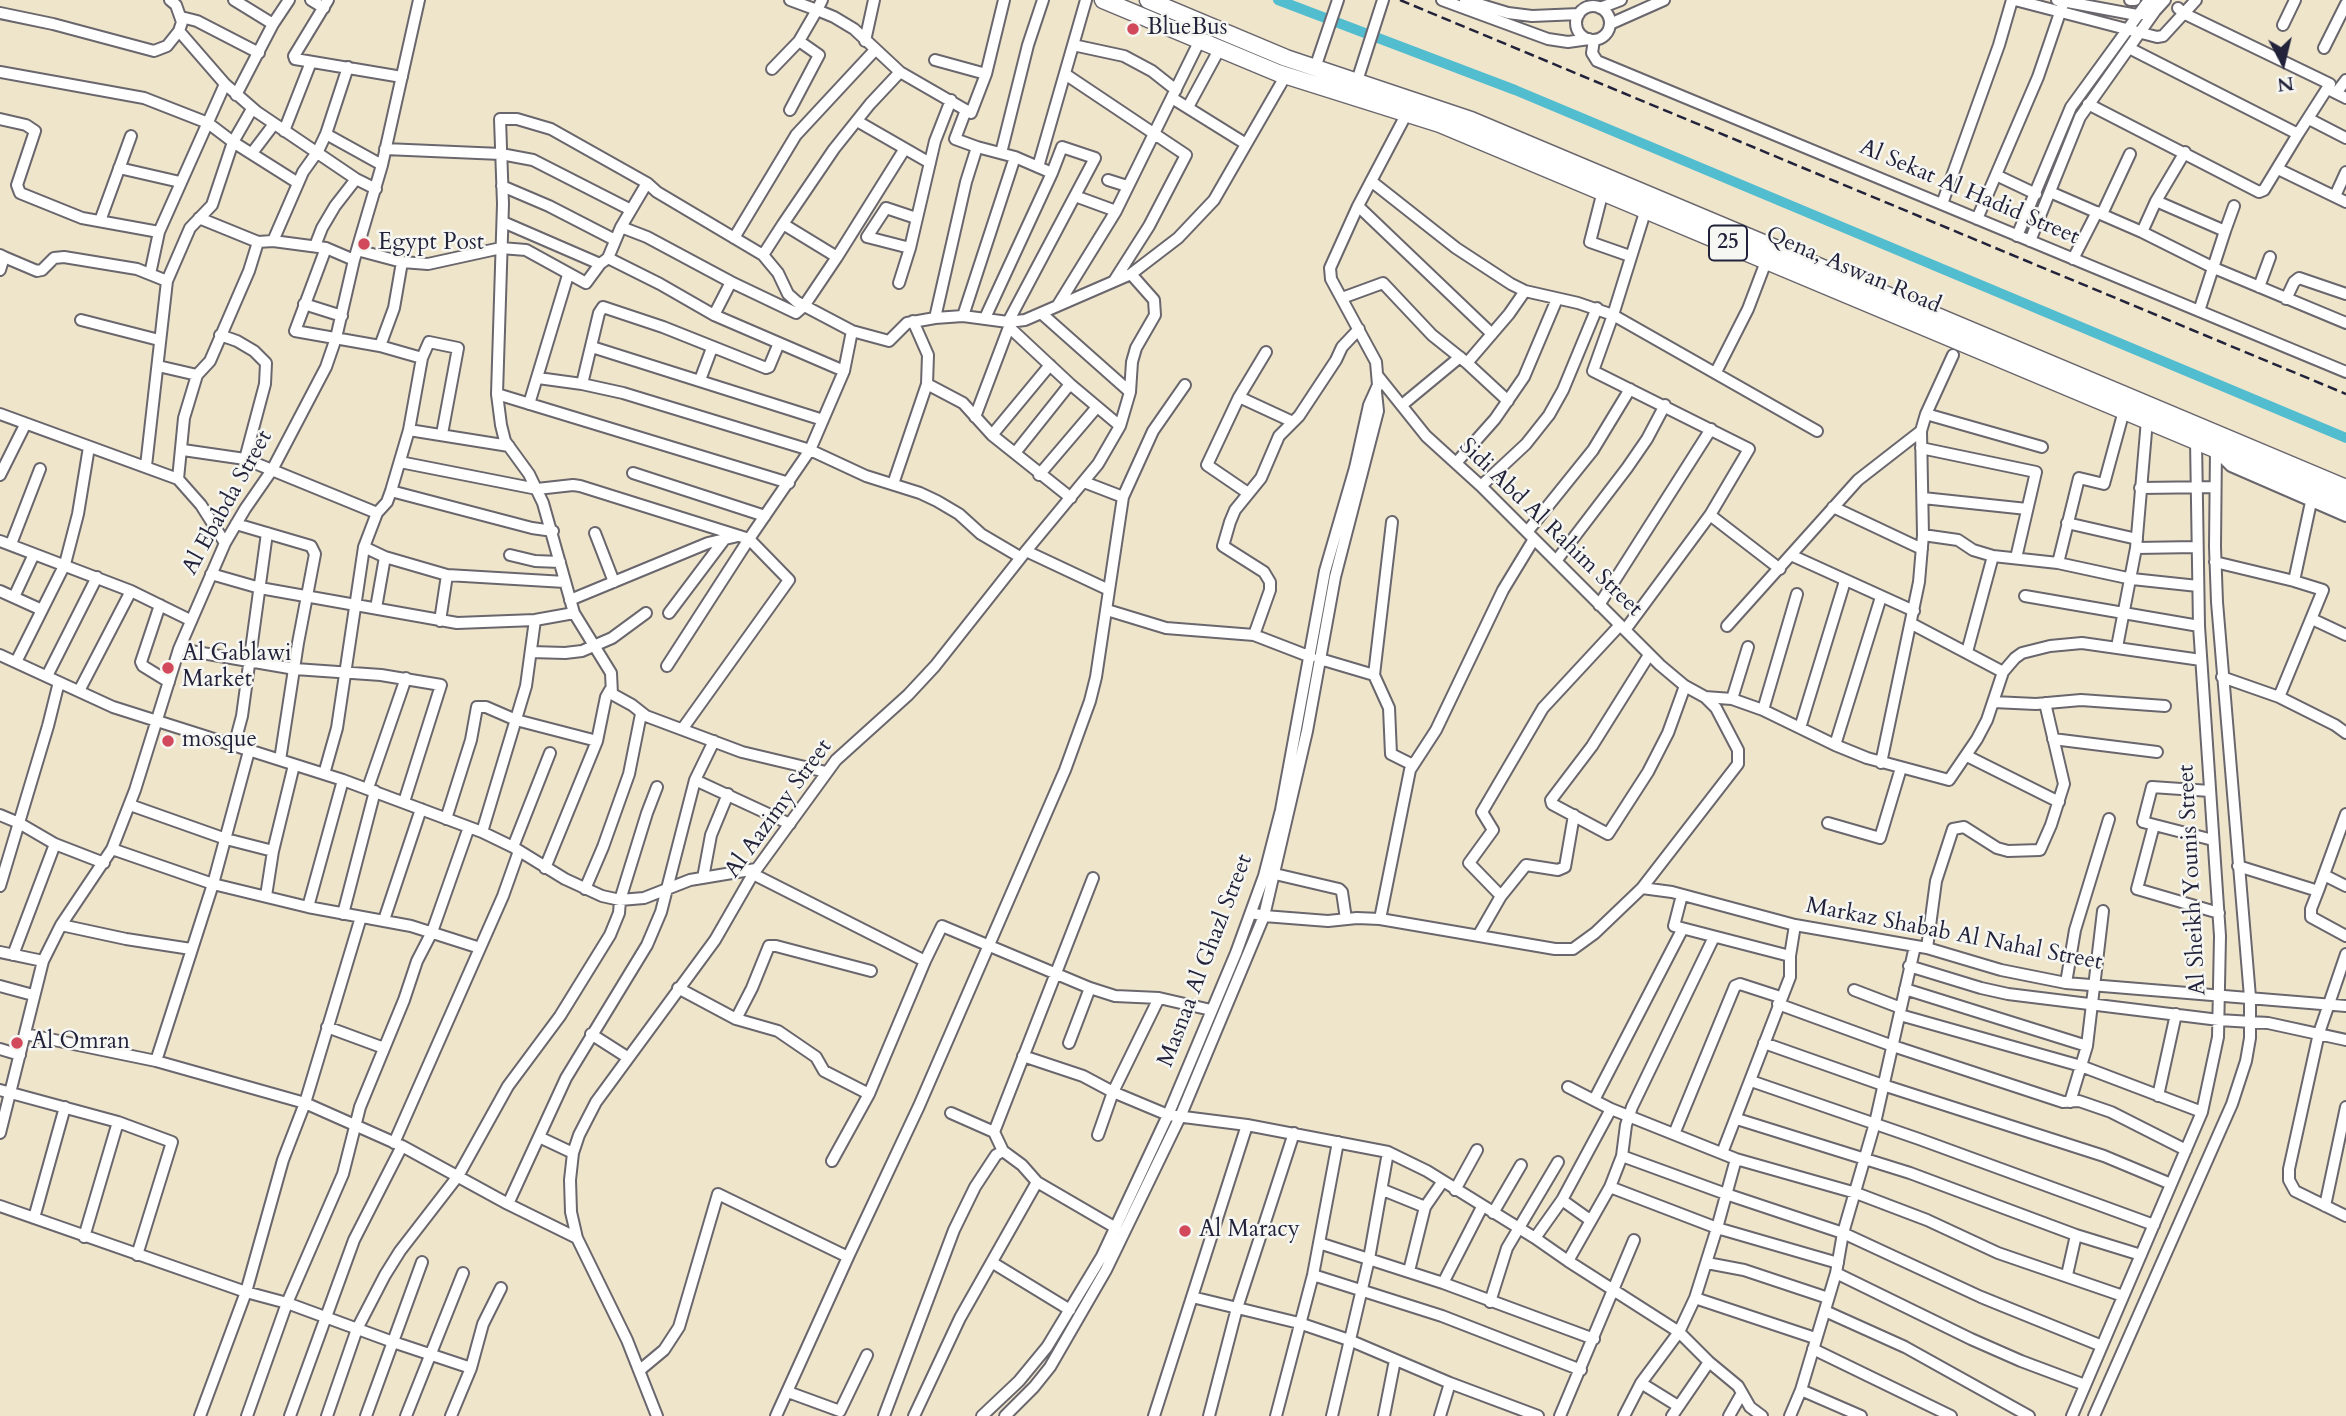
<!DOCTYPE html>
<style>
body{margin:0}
#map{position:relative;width:2346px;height:1416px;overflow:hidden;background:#efe5cb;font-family:Cardo,serif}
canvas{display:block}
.north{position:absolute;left:2248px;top:28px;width:70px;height:70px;-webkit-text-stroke:5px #f6f6f2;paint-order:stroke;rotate:173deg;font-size:19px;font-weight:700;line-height:28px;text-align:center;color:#22223b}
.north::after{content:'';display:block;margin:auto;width:24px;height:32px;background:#22223b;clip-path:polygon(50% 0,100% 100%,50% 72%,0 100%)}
</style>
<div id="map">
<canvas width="2346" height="1416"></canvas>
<div class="north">N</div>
</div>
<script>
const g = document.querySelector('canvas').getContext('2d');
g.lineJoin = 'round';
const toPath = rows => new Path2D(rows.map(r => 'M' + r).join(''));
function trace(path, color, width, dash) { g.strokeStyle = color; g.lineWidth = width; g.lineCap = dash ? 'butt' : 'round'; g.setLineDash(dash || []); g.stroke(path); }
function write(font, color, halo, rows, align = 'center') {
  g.font = font + ' Cardo,serif'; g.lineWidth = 5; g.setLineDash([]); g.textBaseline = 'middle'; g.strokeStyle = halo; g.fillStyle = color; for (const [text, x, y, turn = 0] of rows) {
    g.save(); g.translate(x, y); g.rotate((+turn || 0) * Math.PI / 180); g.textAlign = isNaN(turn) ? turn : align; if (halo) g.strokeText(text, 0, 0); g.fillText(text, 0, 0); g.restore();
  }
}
const canal = toPath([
 [1278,0,1515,90,2346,438]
]);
const minor = toPath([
 [234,0,273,24],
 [311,0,324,8],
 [328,0,294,56,295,59,402,77],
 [790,0,817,10,799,41,819,55,790,110],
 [822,0,817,10,834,17,854,29,900,72,971,113,986,74,1004,0],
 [1442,0,1548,39,1568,42,1589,39],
 [1465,0,1508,13,1532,16,1579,14],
 [2015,0,2157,37,2163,36,2196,0],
 [2057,0,2137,15,2155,11,2165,0],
 [2130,0,2135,0],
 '1576 23a17 17 0 1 1 34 0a17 17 0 1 1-34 0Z',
 [1600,8,1621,0],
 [2178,8,2183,13,2330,84,2298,134],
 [0,13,53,24,154,51,167,46,179,31,182,22,176,5,170,0],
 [181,17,197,21,259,53],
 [1610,24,1664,0],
 [2283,25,2295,0],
 [179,31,225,84,257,112,356,179,376,189],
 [1594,40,1592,53,1597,61,2346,372],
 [865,41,874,0],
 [1073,45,1124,56,1152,71,1176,90],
 [2324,48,2346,4],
 [935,60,986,74],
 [1315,68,1338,0],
 [772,69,799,41],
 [0,72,144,98,208,123,233,142,298,183],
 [1065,74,1186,155,1149,226,1114,281],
 [1357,81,1383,0],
 [2328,89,2346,98],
 [2336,93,2346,80],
 [236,95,273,24,289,0],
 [1172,98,1246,144],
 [2088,104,2259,192,2264,190,2298,134,2129,48],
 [1188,107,1220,48],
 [966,110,955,139,977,147],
 [0,119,26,125,35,131,17,185,20,193,82,218,159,232],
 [2309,119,2346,138],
 [857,121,930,163],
 [284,131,311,62],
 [326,134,382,165],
 [385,149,501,154,533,160,631,210],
 [252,153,274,124],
 [1001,153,1028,45,1043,0],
 [1038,167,1086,0],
 [119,168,180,182],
 [2278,169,2346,202],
 [1996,175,2036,194],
 [1108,180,1127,186],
 [1371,181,1456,248,1511,284,1525,291,1578,303,1613,315,1817,431],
 [502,186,549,206,615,240],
 [1603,191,1590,242,1630,256],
 [2050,192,2142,232,2214,268,2346,323],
 [1075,196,1116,211],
 [2335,196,2346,172],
 [2156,201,2225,231,2234,206],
 [1942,204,1999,45,2012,0],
 [1358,206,1492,334],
 [2102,214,2130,154],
 [199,218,258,242,273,241,326,248,354,260],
 [1977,219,2038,77,2064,1],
 [100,221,131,136],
 [503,222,600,264],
 [621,227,647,237,731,282,796,313,804,306,837,257,904,150],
 [2142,232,2156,201,2185,152],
 [2017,236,2071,107,2149,0],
 [734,238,796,135,875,50],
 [273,241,303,172,318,151,326,134,348,67],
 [2030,241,2080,117,2155,11,2155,0],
 [315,246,322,228,335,206,356,179],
 [326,248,295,331,380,346,422,358],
 [910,248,867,237,886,208,916,218],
 [357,250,402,262,428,264,501,248,526,250,586,283,600,264,608,258,621,227,647,183],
 [0,255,4,257,0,270],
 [763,255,783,224],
 [4,257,37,271,42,270,54,258,64,257,137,269,167,281],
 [837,257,783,224,834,149,870,104,900,72],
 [608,258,660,284,714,315,844,371],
 [2073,259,2097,212],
 [150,274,159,232,225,84],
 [899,283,910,248,935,141,951,100],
 [2259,287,2270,257],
 [1342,298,1383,283,1432,335,1467,363,1508,401],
 [2286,299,2294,282,2299,278,2346,294],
 [304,304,342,316],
 [1058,305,1116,211,1200,40],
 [2199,311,2225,231],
 [1041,313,1130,392],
 [714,315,731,282],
 [963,316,1015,157],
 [935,318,966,182,977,147,1015,157,1052,173,985,318],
 [81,320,159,340],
 [913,321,928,355,927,384],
 [1009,327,1070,384,1120,426],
 [220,335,237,341,254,351,266,363,265,384,245,459],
 [380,346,394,308,402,262],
 [592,347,823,420],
 [1467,363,1509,314,1525,291],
 [158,366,197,375],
 [1716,372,1748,309,1767,259],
 [538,378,582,384,623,393,810,450,866,476,920,493,937,501,959,514,981,534,1020,557],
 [700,380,712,348],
 [582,384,599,313,603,307,663,327,766,368,769,367,779,343],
 [497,394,789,483],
 [1239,397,1293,422],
 [529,404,568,275],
 [1402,405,1460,357],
 [0,414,178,479,201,505,225,543],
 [1926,414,2042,447],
 [975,417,1009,327,1008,322,1095,158,1062,147,1052,173],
 [409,430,509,446],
 [992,435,1050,365],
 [1921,448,2036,472,2016,558],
 [183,450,245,459,377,513],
 [1015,453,1070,384],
 [2219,454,2231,466,2346,516],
 [400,462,537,489,573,485,580,486,749,539,789,580,683,728],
 [1456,463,1495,419,1524,377,1557,299],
 [146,466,167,281,190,228,212,205,233,142,252,109],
 [633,473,765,516],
 [0,475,25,425],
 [1039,475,1097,407],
 [178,479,184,418,197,375,210,361,249,271,258,242],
 [1084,482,1123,497],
 [893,484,927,384,963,403,992,435,1071,498],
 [1481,486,1526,444,1549,415,1563,390,1597,308],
 [2140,488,2215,487],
 [391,491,532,528,553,531],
 [1248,493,1207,465,1239,397,1266,352],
 [1923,498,2027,509],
 [1833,507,1922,549],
 [1710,515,1780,569],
 [1392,522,1374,675,1389,708,1391,754,1413,765],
 [2067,523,2137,539],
 [236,524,311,546,315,554,298,643,280,760],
 [1527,532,1593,450,1630,389],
 [595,533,614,582],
 [1923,535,1958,540,1973,550,1993,556,2058,563,2132,579,2198,586],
 [0,541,131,591,190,620],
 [11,544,40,469],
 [364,547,385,557,447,575,565,582],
 [2136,548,2196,547],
 [1026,551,1109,590],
 [510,555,535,561,560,562],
 [1793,556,1914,611],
 [1556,561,1627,468,1647,439,1665,405],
 [2215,562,2294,581,2311,502],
 [2058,563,2079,478,2104,484,2125,407],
 [211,574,260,588,457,623,535,620,574,613],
 [0,591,42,610],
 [1797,594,1763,710,1835,745,1867,758,1949,780,1977,739,1987,720,2003,672,2015,658,2022,653,2050,646,2082,643,2201,660],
 [2025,596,2199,626],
 [14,597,34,554],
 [570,600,708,543,738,536],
 [160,605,141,662,143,666,169,682],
 [1599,605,1711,429],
 [376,608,385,557],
 [1107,610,1166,628,1254,635,1311,657],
 [669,613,724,540],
 [2312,619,2346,635],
 [440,621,447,575],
 [1912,624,2003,672],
 [1727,626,1858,480,1921,431],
 [1625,630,1710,515,1749,449,1593,371,1613,315,1646,209],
 [1254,635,1270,590,1270,582,1264,572,1223,546,1230,522,1235,510,1261,478,1279,436,1299,416,1336,360,1342,347,1359,329],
 [2117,647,2136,548,2147,420],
 [179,649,295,669,381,675,441,685,404,802],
 [531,652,565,653,582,651,612,638,646,613],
 [1967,652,1993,556],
 [0,655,113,707,343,780,482,832,513,847,565,879,602,896,620,900,644,898,690,880,756,869],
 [1649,655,1592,746,1551,800,1552,804,1608,834,1648,772,1668,733,1685,686],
 [1320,659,1374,675],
 [16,662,65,564,78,514,89,447],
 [667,666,749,539,810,450,844,371,852,331],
 [47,676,97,577],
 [2222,677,2279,697,2335,725,2346,733],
 [79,691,131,591],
 [1705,697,1732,699,1763,710],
 [2279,697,2323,590,2294,581],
 [1732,699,1748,647],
 [1993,702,2036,704,2081,700,2165,706],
 [1800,728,1845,581],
 [2053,739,2157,752],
 [1835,745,1881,597],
 [234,746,242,716,267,533],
 [1967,756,2059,802],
 [1881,763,1919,582,1923,535,1921,431,1926,414,1953,355],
 [826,772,742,752,646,716,632,705,612,694,611,673,574,613,543,503,529,474,505,441,501,425,497,394,503,204,500,119,517,119,551,129,647,183,657,192,763,255,778,273,788,294,797,302,852,331,889,341,907,323,935,318,963,316,1008,322,1025,320,1131,274,1178,238,1214,200,1286,75],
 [324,774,337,728,364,547,377,513,387,502,391,491,409,430,422,358,429,342,458,348,442,434],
 [695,780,790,824],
 [368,788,406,678],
 [2210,791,2152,787,2143,822,2213,840],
 [130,805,226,839,273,851],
 [0,815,19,823,55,844,104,863],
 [446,819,471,740,477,707,486,707,516,720,597,741],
 [1828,823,1880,838,1901,768],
 [2154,825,2137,889,2219,913],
 [482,832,526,686,535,620],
 [513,847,550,753],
 [112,849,213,884,308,907,411,926,480,948],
 [2238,866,2318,891,2346,814],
 [545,868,597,741,606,697,610,690],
 [753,874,925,961],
 [1275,874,1339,889,1342,892,1346,919],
 [2324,875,2346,886],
 [703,878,711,835,728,794],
 [0,886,48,726,59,682],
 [1642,888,1672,892,1795,925,1927,948,2001,970,2066,983,2346,1006],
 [585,889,603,847,629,774,641,714],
 [2318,891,2311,909,2311,917,2346,936],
 [1682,895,1674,926,1790,956],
 [266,896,273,851,294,765],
 [1501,896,1469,863,1493,830,1482,812,1543,708,1620,625],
 [308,907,343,780],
 [1252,913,1264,916,1328,921,1357,918,1380,919,1555,949,1573,949,1595,933,1642,888,1738,764,1738,750,1716,708,1705,697,1685,686,1660,665,1481,486,1426,436,1378,376],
 [343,914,375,791],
 [1380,919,1410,770,1436,730,1503,590,1534,539],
 [384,920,421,809],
 [61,925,126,939,191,949],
 [1478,936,1501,896,1526,865,1558,870,1565,867,1574,815],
 [1927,948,1936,881,1953,829,1964,827,1997,848,2008,851,2040,850,2051,825,2064,784,2045,703],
 [0,952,43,961],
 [2346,954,2319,1033,2289,1169,2289,1180,2295,1191,2346,1216],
 [13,955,55,844],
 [1909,966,1981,988,2008,994,2219,1020,2268,1023,2346,1040],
 [2066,983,2075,930,2109,819],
 [0,986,33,995],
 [678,988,736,1019,778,1031,816,1057,824,1071,869,1094],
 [1905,989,2087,1046],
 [1854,990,1901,1008],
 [1778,1004,1893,1046,2063,1102,2079,1101,2111,1112,2186,1150],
 [1900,1015,2081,1066,2202,1112],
 [736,1019,752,988,769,946,776,946,871,971],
 [327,1027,384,1048],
 [25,1034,156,1061,305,1103,402,1146,508,1204,577,1238],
 [591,1034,627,1057],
 [1069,1043,1090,988],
 [1764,1043,1883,1085,2104,1156,2171,1184],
 [0,1049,20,1055],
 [1023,1056,1083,1076,1113,1092,1168,1115,1247,1125,1154,1416],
 [156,1061,213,884,249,751],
 [1751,1081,1919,1139,2154,1225],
 [1568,1087,1611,1109,1736,1159,1856,1193,1927,1220,1998,1253,2123,1296],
 [0,1090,118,1122,172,1142,137,1255],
 [2158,1096,2176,1014],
 [1594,1100,1682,930],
 [2070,1102,2087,1046,2103,911],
 [951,1113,994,1132,1003,1151,1022,1165,1037,1182,1116,1228],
 [1737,1119,1910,1173,2076,1235,2141,1255],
 [1247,1125,1388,1152,1427,1171,1535,1238,1568,1261,1679,1332,1709,1362,1738,1386,1750,1407,1762,1416],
 [994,1132,1093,878],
 [0,1133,43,961,61,925,112,849,135,790,179,649,225,543,245,509,272,470,326,367,336,338,354,260,382,165,419,0],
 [1674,1134,1735,986,1740,984,1780,997],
 [1098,1135,1113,1092,1159,998],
 [539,1137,573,1153],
 [394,1143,503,896,519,851],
 [1722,1153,1790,977,1790,956,1795,925],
 [1622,1156,1726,1194,1843,1233,1981,1297,2102,1346],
 [832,1161,869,1094,925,961,942,926,1090,988,1115,996,1159,998,1211,1010],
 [1610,1187,1717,1228,1838,1263],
 [1383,1190,1425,1207],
 [1455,1190,1477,1150],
 [1562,1200,1590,1220],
 [508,1204,566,1078,647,945,661,912,695,780,714,741],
 [0,1206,246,1292,287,1303,393,1342,471,1368],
 [2325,1206,2346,1107],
 [1493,1213,1521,1165],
 [34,1218,65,1107],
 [84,1237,118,1122],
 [1535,1238,1562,1200,1611,1109],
 [1319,1243,1443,1283,1594,1339],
 [1568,1261,1610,1187,1622,1156,1626,1125,1632,1107,1714,937],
 [993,1263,1070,1310],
 [1707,1263,1744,1270,1828,1298],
 [1409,1271,1425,1207,1443,1181],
 [1836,1273,1971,1339,2021,1361,2085,1385],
 [1313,1275,1442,1316,1581,1370],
 [2067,1275,2076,1235],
 [1443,1283,1482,1207],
 [1192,1297,1299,1323,1349,1340,1450,1383,1538,1416],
 [1695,1298,1815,1338],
 [1490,1302,1507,1248,1558,1162],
 [1825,1311,1905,1347,2029,1416],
 [1813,1349,1951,1416],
 [640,1370,664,1350,679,1327,718,1194,848,1257],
 [1641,1383,1678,1406],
 [1801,1390,1861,1416],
 [788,1392,840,1411,867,1355],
 [200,1416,246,1292,283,1160,305,1103,361,917],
 [247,1416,287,1303,343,1174,360,1107,404,1000,417,961,432,932,469,827],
 [290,1416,354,1240,402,1146],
 [327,1416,357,1329,385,1275,400,1251,458,1176,508,1086,560,1016,610,935,619,913,620,900,647,813,657,787],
 [366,1416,422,1262],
 [406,1416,463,1273],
 [451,1416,471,1368,483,1324,501,1288],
 [657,1416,627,1340,577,1238,571,1212,570,1180,573,1153,579,1135,596,1102,715,940,753,874,836,760,908,695,935,666,1026,551,1098,464,1120,426,1130,392,1132,362,1136,348,1155,315,1154,300,1131,274],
 [776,1416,848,1257,919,1106,1065,770,1090,701,1096,677,1123,497,1153,431,1185,385],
 [884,1416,954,1230,975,1187,996,1155,1003,1151],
 [914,1416,960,1318,1037,1182],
 [982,1416,1019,1381,1047,1347,1102,1256,1168,1115,1236,953,1264,876,1281,810,1325,571,1355,468,1369,405,1378,385,1376,362,1331,279,1330,268,1358,206,1407,113],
 [1005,1416,1034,1387,1050,1367,1106,1270,1180,1117,1264,916,1307,731,1335,577,1378,411,1376,392],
 [1209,1416,1237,1308,1294,1133],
 [1276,1416,1313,1275,1338,1142],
 [1332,1416,1369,1259,1388,1152],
 [1384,1416,1395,1360],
 [1440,1416,1450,1383],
 [1560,1416,1634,1240],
 [1624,1416,1641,1383,1679,1332,1695,1298,1717,1228,1736,1159],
 [1672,1416,1709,1362],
 [1729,1416,1742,1393],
 [1790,1416,1801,1390,1836,1273,1843,1233,1875,1123,1915,946],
 [2072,1416,2202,1112,2218,1037,2220,936,2199,626,2196,440],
 [2094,1416,2232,1104,2246,1061,2250,1038,2250,997,2217,602,2215,547,2216,448]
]);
const highway = toPath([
 [1103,0,1278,73,1440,124,2346,504],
 [1148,0,1286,58,1471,120,2346,488]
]);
const rail = toPath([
 [1400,0,2346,394]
]);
const markers = [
 [1133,29,7,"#d1495b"],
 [364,244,7,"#d1495b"],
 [168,668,7,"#d1495b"],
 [168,741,7,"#d1495b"],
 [17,1043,7,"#d1495b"],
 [1185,1231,7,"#d1495b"]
];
const shields = [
 [1728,243,38]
];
const shieldNames = [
 ["25",1728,243]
];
const poiNames = [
 ["BlueBus",1147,29],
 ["Egypt Post",378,244],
 ["Al Gablawi",182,655],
 ["Market",182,681],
 ["mosque",182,741],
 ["Al Omran",31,1043],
 ["Al Maracy",1199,1231]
];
const streetNames = [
 ["Al Sekat Al Hadid Street",1969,193,23],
 ["Qena, Aswan Road",1853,271,23],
 ["Al Ebabda Street",228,503,-61],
 ["Sidi Abd Al Rahim Street",1550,528,44],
 ["Al Aazimy Street",779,809,-54],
 ["Al Sheikh Younis Street",2193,880,-93],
 ["Markaz Shabab Al Nahal Street",1954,935,11],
 ["Masnaa Al Ghazl Street",1206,961,-69]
];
trace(canal, '#53bdd0', 10);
trace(minor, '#6a666d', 14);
trace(highway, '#6a666d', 19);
trace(minor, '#fff', 10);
trace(highway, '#fff', 16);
trace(rail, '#22223b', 2.5, [10, 5]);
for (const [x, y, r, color] of markers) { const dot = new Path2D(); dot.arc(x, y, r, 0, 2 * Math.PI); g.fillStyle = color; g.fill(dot); trace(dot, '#f6f6f2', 2.5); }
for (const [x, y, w] of shields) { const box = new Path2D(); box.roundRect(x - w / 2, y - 17.5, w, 35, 5); g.fillStyle = '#f6f6f2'; g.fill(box); trace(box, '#22223b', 2); }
write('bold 21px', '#22223b', null, shieldNames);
write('23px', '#22223b', '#f6f6f2', poiNames, 'left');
write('23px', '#22223b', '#f6f6f2', streetNames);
</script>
